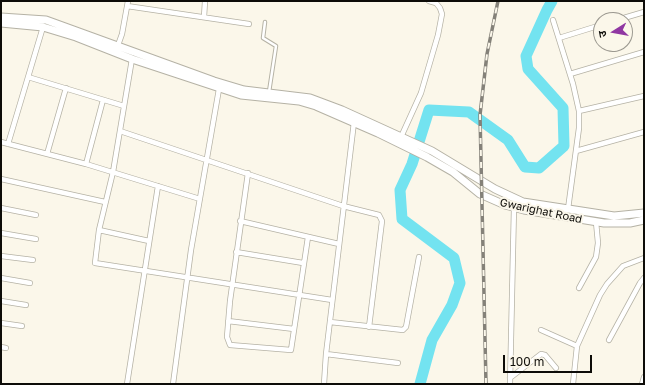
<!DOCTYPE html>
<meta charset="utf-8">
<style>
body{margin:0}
#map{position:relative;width:645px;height:385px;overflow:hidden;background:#fbf7ea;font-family:"Golos Text","Noto Sans Devanagari",sans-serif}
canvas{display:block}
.frame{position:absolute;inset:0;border:2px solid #0d0c08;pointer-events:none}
.north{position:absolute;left:593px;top:12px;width:40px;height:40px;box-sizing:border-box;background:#fbf7ea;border:1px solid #9c9990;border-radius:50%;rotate:259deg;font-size:11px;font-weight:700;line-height:16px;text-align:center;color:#0d0c08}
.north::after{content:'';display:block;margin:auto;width:14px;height:18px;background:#9037a2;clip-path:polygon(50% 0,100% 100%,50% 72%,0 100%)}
.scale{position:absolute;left:503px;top:355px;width:89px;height:18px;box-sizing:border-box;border:2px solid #0d0c08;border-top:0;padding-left:5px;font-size:12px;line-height:14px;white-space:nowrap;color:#0d0c08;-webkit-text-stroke:3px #fbf7ea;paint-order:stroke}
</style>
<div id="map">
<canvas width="645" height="385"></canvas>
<div class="frame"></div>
<div class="north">उ</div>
<div class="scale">100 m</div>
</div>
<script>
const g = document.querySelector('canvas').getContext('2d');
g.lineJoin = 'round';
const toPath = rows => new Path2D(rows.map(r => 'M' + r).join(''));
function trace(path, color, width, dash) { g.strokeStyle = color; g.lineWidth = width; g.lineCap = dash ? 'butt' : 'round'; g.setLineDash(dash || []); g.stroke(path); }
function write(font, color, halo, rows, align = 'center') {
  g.font = font + ' "Golos Text",sans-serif'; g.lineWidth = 4; g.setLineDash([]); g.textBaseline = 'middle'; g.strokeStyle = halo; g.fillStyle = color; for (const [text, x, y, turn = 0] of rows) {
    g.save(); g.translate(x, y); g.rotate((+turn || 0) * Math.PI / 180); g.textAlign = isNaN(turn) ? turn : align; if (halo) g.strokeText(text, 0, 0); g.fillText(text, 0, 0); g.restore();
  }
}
const river = toPath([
 [420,384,432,340,452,305,460,283,454,258,402,219,400,190,412,164,429,110,469,112,508,140,525,167,539,168,564,146,563,108,528,69,526,56,547,10,552,1]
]);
const lane = toPath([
 [265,22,263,38,276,46,269,92]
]);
const street = toPath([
 [127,6,249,24],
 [204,17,205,1],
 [553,20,573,84,579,111,579,128,568,209],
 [617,20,644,12],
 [559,38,601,25],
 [117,48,122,34,128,1],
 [132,59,113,172,99,230,95,263,332,300],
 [570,74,644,52],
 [28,77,124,106],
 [579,111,644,96],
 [120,131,343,206,379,215,382,221,369,327],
 [401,137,421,93,438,35,442,14,440,8,436,3,429,1],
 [1,142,86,164,200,199],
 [8,144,43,27],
 [576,151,644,132],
 [47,154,66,88],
 [86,164,103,100],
 [248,173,230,301,227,337,230,345,291,350,308,237],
 [1,179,105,202],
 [1,208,36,215],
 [240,221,339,244],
 [99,230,149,241],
 [1,233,36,239],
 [236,252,303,263],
 [1,256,33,260],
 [1,278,30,283],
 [579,288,596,257,598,243,596,222],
 [1,301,26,305],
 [228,321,294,329],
 [330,322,403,330,406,327,419,257],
 [1,323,22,326],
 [541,330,577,346],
 [609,340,640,283,644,278],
 [1,347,6,348],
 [326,354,398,363],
 [510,378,541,354,545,355,556,368],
 [127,384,158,186],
 [173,384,191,250,219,89],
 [324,384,326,354,354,122],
 [510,384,514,207],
 [573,384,577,346,600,295,607,284,623,266,644,258],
 [642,384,644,377]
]);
const secondary = toPath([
 [1,17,46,20,214,81,244,90,310,98,342,110,432,151,495,189,523,202,614,216,644,213],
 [1,23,43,27,76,37,132,59,241,95,299,101,316,106,378,133,427,157,453,172,480,194,505,205,524,210,604,223,630,223,644,220]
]);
const rail = toPath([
 [486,384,480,115,487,54,498,1]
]);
const streetNames = [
 ["Gwarighat Road",541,211,12]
];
trace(river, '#73e3f0', 11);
trace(lane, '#b5b2a5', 4.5);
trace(street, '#b5b2a5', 6);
trace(secondary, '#b5b2a5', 9);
trace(lane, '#fff', 2.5);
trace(street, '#fff', 4.5);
trace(secondary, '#fff', 7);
trace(rail, '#848179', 3.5);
trace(rail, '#fbf7ea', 2, [6]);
write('11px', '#0d0c08', '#fbf7ea', streetNames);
</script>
